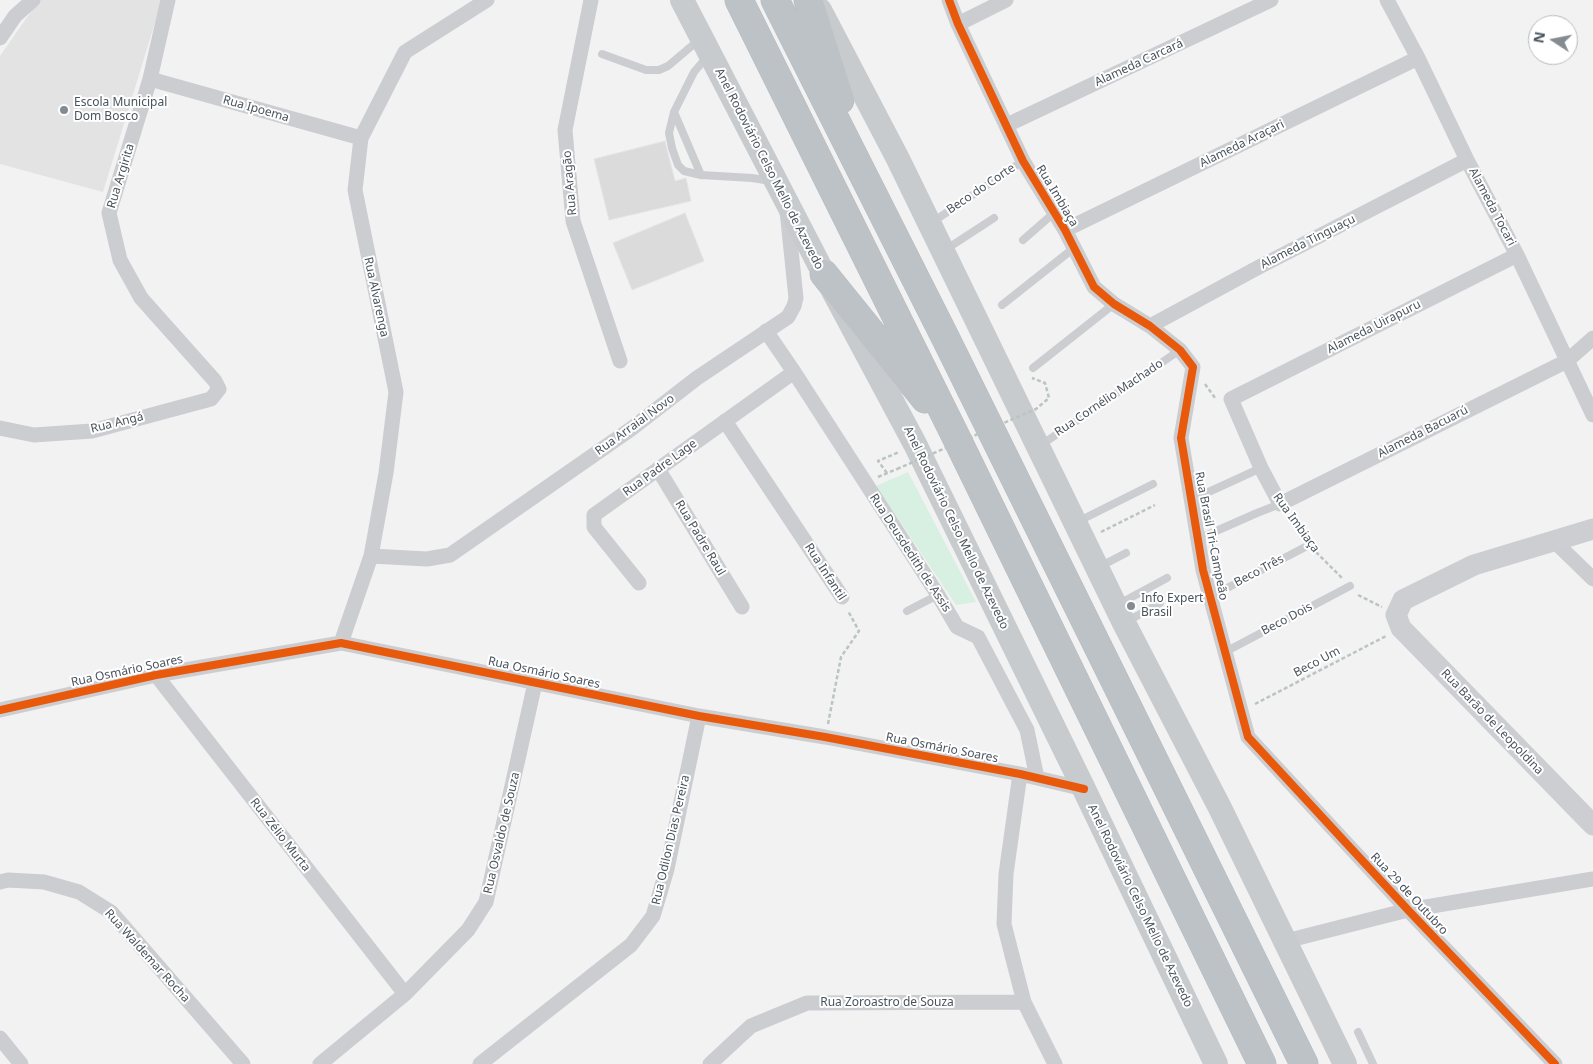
<!DOCTYPE html>
<meta charset="utf-8">
<style>
body{margin:0}
#map{position:relative;width:1593px;height:1064px;overflow:hidden;background:#f2f2f2;font-family:"Noto Sans",sans-serif}
canvas{display:block}
.north{position:absolute;left:1528px;top:15px;width:50px;height:50px;box-sizing:border-box;background:#fff;border:1px solid #b6babe;border-radius:50%;rotate:281deg;font-size:14px;font-weight:700;line-height:20px;text-align:center;color:#49535d}
.north::after{content:'';display:block;margin:auto;width:18px;height:22px;background:#848b91;clip-path:polygon(50% 0,100% 100%,50% 72%,0 100%)}
</style>
<div id="map">
<canvas width="1593" height="1064"></canvas>
<div class="north">N</div>
</div>
<script>
const g = document.querySelector('canvas').getContext('2d');
g.lineJoin = 'round';
function fill(path, color) { g.fillStyle = color; g.fill(path, 'evenodd'); }
const toPath = rows => new Path2D(rows.map(r => 'M' + r).join(''));
function trace(path, color, width, dash) { g.strokeStyle = color; g.lineWidth = width; g.lineCap = dash ? 'butt' : 'round'; g.setLineDash(dash || []); g.stroke(path); }
function write(font, color, halo, rows, align = 'center') {
  g.font = font + ' "Noto Sans",sans-serif'; g.lineWidth = 4; g.setLineDash([]); g.textBaseline = 'middle'; g.strokeStyle = halo; g.fillStyle = color; for (const [text, x, y, turn = 0] of rows) {
    g.save(); g.translate(x, y); g.rotate((+turn || 0) * Math.PI / 180); g.textAlign = isNaN(turn) ? turn : align; if (halo) g.strokeText(text, 0, 0); g.fillText(text, 0, 0); g.restore();
  }
}
const education = toPath([
 [39,0,162,0,103,192,0,164,0,56]
]);
const green = toPath([
 [908,472,976,602,956,605,876,486]
]);
const building = toPath([
 [665,141,675,181,686,178,691,201,609,220,594,159,665,141],
 [685,213,704,261,632,290,613,243,685,213]
]);
const path = toPath([
 [1205,384,1215,398],
 [887,473,878,461,899,452],
 [878,477,897,469],
 [1288,516,1303,536],
 [1101,532,1155,505],
 [1316,552,1342,578],
 [1358,595,1382,607],
 [1255,704,1386,636],
 [828,724,841,657,859,631,848,611]
]);
const lane = toPath([
 [602,54,646,70,659,70,668,66,700,39],
 [674,112,669,133,672,148,678,165,684,171,701,175,752,178,771,181],
 [701,175,674,112,694,72,707,57],
 [940,217,1023,161],
 [1023,240,1055,212],
 [945,250,994,218],
 [1002,305,1074,248],
 [1033,368,1114,304],
 [1041,445,1180,350],
 [1191,500,1261,468],
 [1077,522,1153,484],
 [1198,539,1257,513,1280,504],
 [1099,567,1126,553],
 [1210,597,1309,545],
 [1117,605,1167,578],
 [907,611,938,595],
 [1126,622,1160,603],
 [1225,652,1350,586],
 [1358,1032,1373,1064]
]);
const street = toPath([
 [591,0,565,130,573,221,620,361],
 [949,0,958,24,1023,161,1065,230,1094,287,1114,304,1150,326,1180,350,1193,367,1181,438,1203,570,1248,737,1408,910,1555,1064],
 [1387,0,1418,58,1467,160,1517,255,1593,415],
 [958,24,1006,0],
 [0,38,15,16,33,0],
 [150,79,361,138],
 [1007,125,1271,0],
 [1065,230,1418,58],
 [1517,255,1231,399,1261,468,1280,504,1567,361,1593,338],
 [1150,326,1259,267,1467,160],
 [766,331,794,372,938,595,957,627,978,637,1027,730,1037,778],
 [725,421,842,597],
 [0,428,34,435,92,431,211,399,219,389,215,381,141,298,120,260,109,213,150,79,168,0],
 [658,469,742,607],
 [1553,540,1593,579],
 [371,556,427,559,450,555,631,429,697,378,788,317,794,306,796,298,787,211],
 [639,583,594,527,594,515,794,372],
 [341,643,371,556,386,473,396,392,355,190,361,138,405,52,487,0],
 [156,675,405,994],
 [0,710,156,675,341,643,699,716,825,737,1020,774,1084,789],
 [1020,774,1006,874,1004,924,1024,1002,1055,1064],
 [0,882,8,880,44,882,79,892,111,912,243,1064],
 [1286,941,1408,910,1593,879],
 [0,1038,21,1064],
 [320,1064,405,994,468,930,486,902,535,683],
 [480,1064,631,945,653,916,667,869,699,716],
 [710,1064,751,1026,807,1003,1024,1002]
]);
const secondary = toPath([
 [1593,529,1474,565,1403,600,1396,615,1401,628,1593,825]
]);
const primary = toPath([
 [682,0,824,274,915,444,1084,789,1216,1064],
 [820,10,898,159,1124,623,1220,808,1345,1064]
]);
const highway = toPath([
 [739,0,956,437,1262,1064],
 [775,0,946,339,1304,1064],
 [808,0,840,100],
 [824,274,925,399]
]);
const pathBridge = toPath([
 [897,469,1036,409,1049,398,1045,383,1032,378]
]);
const cycleway = toPath([
 [949,0,958,24,1023,161,1065,230,1094,287,1114,304,1150,326,1180,350,1193,367,1181,438,1203,570,1248,737,1408,910,1555,1064],
 [0,710,156,675,341,643,699,716,825,737,1020,774,1084,789]
]);
const markers = [
 [64,110,5,"#848b91"],
 [1131,606,5,"#848b91"]
];
const streetNames = [
 ["Alameda Carcará",1139,63,-25],
 ["Rua Ipoema",256,109,16],
 ["Alameda Araçari",1242,144,-26],
 ["Anel Rodoviário Celso Mello de Azevedo",769,169,63],
 ["Rua Argirita",121,176,-73],
 ["Rua Aragão",570,183,-95],
 ["Beco do Corte",981,189,-34],
 ["Rua Imbiaça",1057,196,59],
 ["Alameda Tocari",1492,207,62],
 ["Alameda Tinguaçu",1308,242,-27],
 ["Rua Alvarenga",376,297,78],
 ["Alameda Uirapuru",1374,327,-27],
 ["Rua Cornélio Machado",1109,398,-34],
 ["Rua Angá",117,423,-14],
 ["Rua Arraial Novo",635,425,-36],
 ["Alameda Bacuarú",1423,432,-27],
 ["Rua Padre Lage",660,468,-36],
 ["Rua Imbiaça",1296,523,54],
 ["Anel Rodoviário Celso Mello de Azevedo",956,528,64],
 ["Rua Brasil Tri-Campeão",1211,536,79],
 ["Rua Padre Raul",700,538,59],
 ["Rua Deusdedith de Assis",910,553,57],
 ["Beco Três",1259,571,-28],
 ["Rua Infantil",825,572,57],
 ["Beco Dois",1287,619,-28],
 ["Beco Um",1317,662,-28],
 ["Rua Osmário Soares",127,671,-12],
 ["Rua Osmário Soares",544,673,12],
 ["Rua Barão de Leopoldina",1492,722,46],
 ["Rua Osmário Soares",942,748,11],
 ["Rua Osvaldo de Souza",502,833,-77],
 ["Rua Zélio Murta",280,835,52],
 ["Rua Odilon Dias Pereira",671,840,-77],
 ["Rua 29 de Outubro",1409,894,47],
 ["Anel Rodoviário Celso Mello de Azevedo",1140,906,64],
 ["Rua Waldemar Rocha",147,956,48],
 ["Rua Zoroastro de Souza",887,1003]
];
const poiNames = [
 ["Escola Municipal",74,103],
 ["Dom Bosco",74,117],
 ["Info Expert",1141,599],
 ["Brasil",1141,613]
];
fill(education, '#e4e3e3');
fill(green, '#d8f0e2');
fill(building, '#dbdbdc');
trace(building, '#e3e4e5', 1);
trace(highway, '#b7bcc0', 29);
trace(path, '#bac5c2', 2.5, [4, 2.5]);
trace(lane, '#cbcdd0', 8);
trace(street, '#cbcdd0', 15);
trace(secondary, '#ccced1', 21);
trace(primary, '#c8cbce', 24);
trace(highway, '#bdc2c6', 28);
trace(pathBridge, '#bac5c2', 2.5, [4, 2.5]);
trace(cycleway, '#e8590c', 8);
for (const [x, y, r, color] of markers) { const dot = new Path2D(); dot.arc(x, y, r, 0, 2 * Math.PI); g.fillStyle = color; g.fill(dot); trace(dot, '#fff', 2); }
write('12px', '#49535d', '#fff', streetNames);
write('12px', '#49535d', '#fff', poiNames, 'left');
</script>
